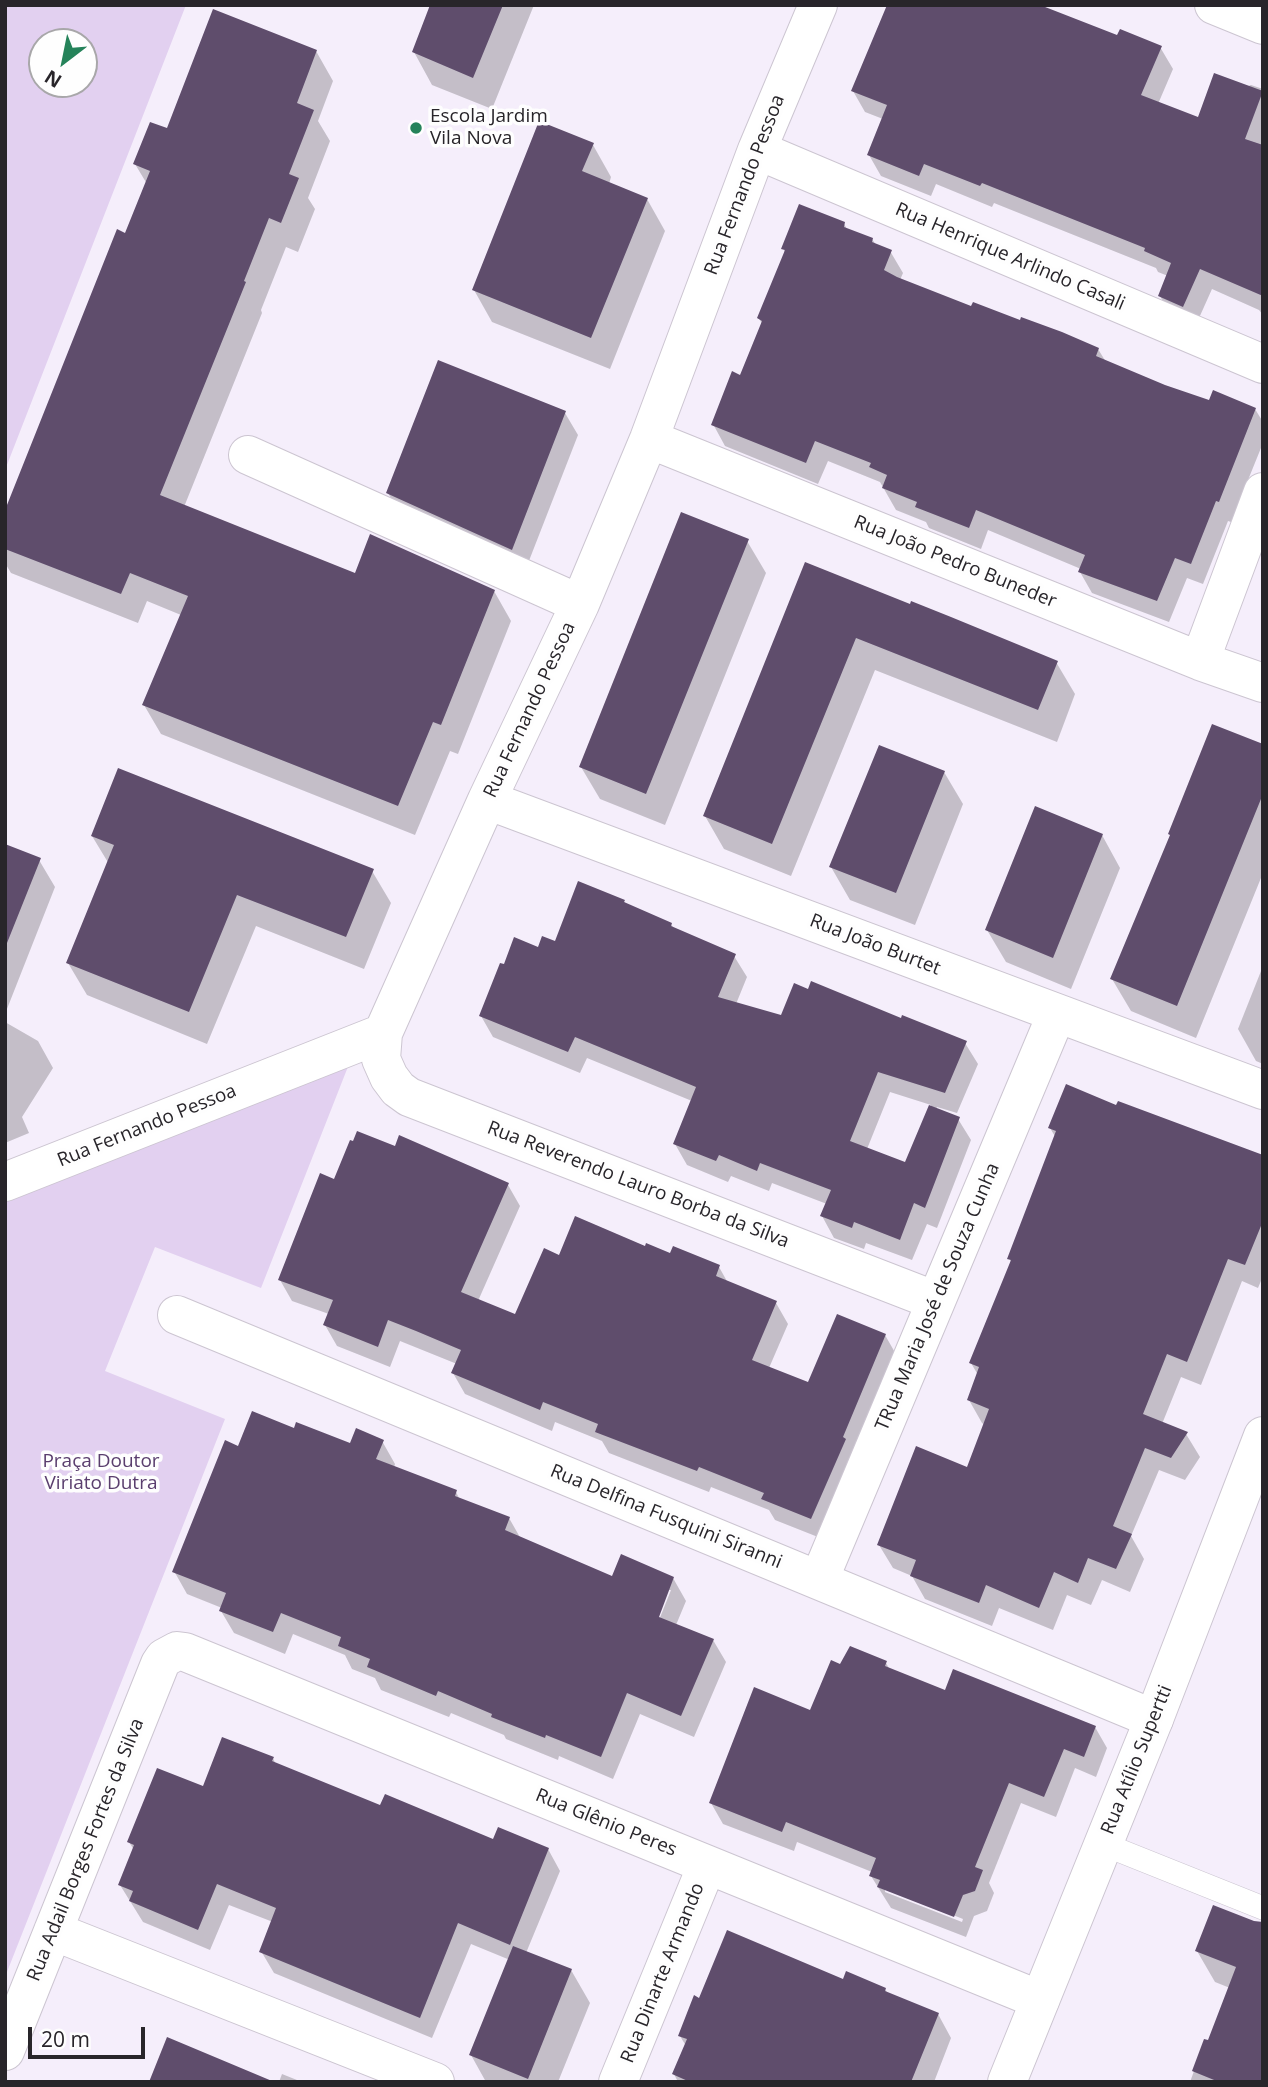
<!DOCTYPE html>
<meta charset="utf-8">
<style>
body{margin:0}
#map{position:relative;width:1268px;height:2087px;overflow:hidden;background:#f5eefb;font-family:"Open Sans",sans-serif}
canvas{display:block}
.frame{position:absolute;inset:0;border:7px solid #28252a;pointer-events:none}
.north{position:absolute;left:28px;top:28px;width:70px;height:70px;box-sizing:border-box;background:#fefefe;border:2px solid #a8a7a9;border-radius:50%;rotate:212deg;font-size:19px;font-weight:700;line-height:28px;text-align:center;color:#28252a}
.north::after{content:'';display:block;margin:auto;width:24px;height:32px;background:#25835a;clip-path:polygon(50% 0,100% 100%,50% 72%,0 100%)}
.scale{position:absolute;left:28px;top:2027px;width:117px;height:32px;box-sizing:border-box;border:4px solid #28252a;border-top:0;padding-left:9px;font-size:21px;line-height:24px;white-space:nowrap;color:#28252a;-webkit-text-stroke:5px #fefefe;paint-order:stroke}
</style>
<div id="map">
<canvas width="1268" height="2087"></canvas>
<div class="frame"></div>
<div class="north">N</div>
<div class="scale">20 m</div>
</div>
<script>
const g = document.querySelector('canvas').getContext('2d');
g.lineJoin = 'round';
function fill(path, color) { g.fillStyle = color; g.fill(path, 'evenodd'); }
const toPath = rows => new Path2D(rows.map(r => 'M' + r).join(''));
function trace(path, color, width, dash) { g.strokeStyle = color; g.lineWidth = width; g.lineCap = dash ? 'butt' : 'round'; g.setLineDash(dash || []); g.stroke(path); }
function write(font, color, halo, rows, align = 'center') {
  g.font = font + ' "Open Sans",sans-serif'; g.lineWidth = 7; g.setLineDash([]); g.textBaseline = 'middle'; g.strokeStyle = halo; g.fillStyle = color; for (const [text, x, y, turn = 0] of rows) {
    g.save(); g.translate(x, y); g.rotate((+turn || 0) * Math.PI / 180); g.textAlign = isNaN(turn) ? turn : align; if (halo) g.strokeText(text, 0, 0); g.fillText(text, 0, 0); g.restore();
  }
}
const green = toPath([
 [5,5,186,5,5,470],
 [42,42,84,42,84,84,42,84],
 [351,1059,261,1288,155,1247,105,1371,225,1419,5,1977,5,1200]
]);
const shadow = toPath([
 [432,5,534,5,492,109,432,85,414,52],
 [1118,37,1160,47,1173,69,1158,104,1199,119,1246,87,1251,85,1263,89,1263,315,1259,310,1212,289,1195,327,1172,317,1160,296,1168,276,1158,272,1156,268,994,203,992,207,936,184,931,196,881,176,869,155,883,119,865,112,853,91],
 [316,51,333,81,318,121,330,141,308,198,315,209,298,252,286,247,261,310,262,313,184,507,356,575,494,591,511,621,458,754,450,751,415,835,161,734,144,705,181,615,147,601,138,623,11,573,5,563,5,514,147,184,135,164,168,131],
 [593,145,611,177,609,184,647,199,665,231,610,369,492,322,474,290],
 [844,224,847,229,872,239,876,245,890,251,903,273,900,280,972,308,1098,349,1106,362,1164,386,1210,402,1255,409,1263,422,1263,443,1231,522,1228,521,1203,584,1187,578,1169,622,1092,593,1080,572,1081,569,988,530,981,549,929,528,926,522,896,510,880,482,828,461,818,484,725,446,713,424,741,377,762,324,759,318,785,253,783,248],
 [565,413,578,435,525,571,401,515,388,493],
 [747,541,766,573,665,825,600,799,581,767],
 [806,564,1056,662,1075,694,1057,742,875,670,791,876,724,849,705,816],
 [1263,746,1263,873,1196,1038,1131,1011,1112,979],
 [944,772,963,804,915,925,850,900,831,867],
 [1102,835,1120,868,1071,989,1006,962,987,930],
 [92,836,372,871,391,903,364,969,256,926,207,1044,87,995,68,963,109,864],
 [5,846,39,860,55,887,5,1014],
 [624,901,626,905,671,924,674,929,734,956,747,977,736,1004,782,1017,901,1021,965,1043,978,1064,957,1113,937,1107,936,1110,958,1119,971,1140,937,1228,927,1224,912,1260,866,1243,864,1249,834,1238,822,1216,827,1204,772,1183,769,1191,731,1176,728,1182,687,1165,675,1144,692,1101,587,1058,580,1073,493,1037,481,1016,539,949,556,944],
 [890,1092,931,1105,906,1164,867,1149],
 [1263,966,1263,1064,1256,1061,1238,1029],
 [5,1022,38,1041,53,1068,22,1117,29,1133,5,1143],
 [1117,1107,1263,1156,1263,1276,1258,1288,1242,1281,1201,1385,1181,1377,1162,1424,1186,1434,1200,1457,1185,1480,1159,1470,1131,1536,1144,1559,1130,1592,1102,1580,1091,1605,1067,1595,1053,1630,999,1608,992,1626,925,1599,912,1576,893,1568,879,1545,968,1469,985,1425,982,1423,969,1400,978,1375,971,1363,1011,1262,1009,1258,1056,1138,1050,1128],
 [335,1182,508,1185,520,1206,478,1301,516,1316,560,1257,646,1248,719,1267,728,1283,776,1303,788,1324,769,1368,809,1384,885,1335,897,1356,823,1539,775,1520,769,1510,711,1487,709,1492,609,1453,602,1441,555,1422,552,1431,465,1394,453,1373,457,1364,400,1341,390,1367,337,1346,325,1325,329,1314,292,1301,280,1280],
 [294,1430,351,1445,382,1441,395,1464,394,1468,456,1492,460,1500,509,1518,521,1539,613,1578,673,1578,686,1601,676,1625,713,1640,726,1662,694,1737,640,1714,613,1779,559,1756,558,1760,506,1739,504,1735,451,1713,449,1717,381,1690,375,1678,352,1669,345,1655,293,1634,285,1654,234,1633,221,1611,222,1608,187,1594,174,1571,239,1448],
 [667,1590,671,1590,657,1625,654,1624],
 [886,1663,890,1670,946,1693,1095,1727,1107,1748,1096,1777,1075,1768,1056,1817,1021,1803,989,1883,994,1893,987,1911,974,1916,966,1937,891,1908,871,1876,872,1872,797,1842,794,1851,723,1824,711,1803,811,1712,841,1666],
 [885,1888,963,1919,962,1922,885,1892],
 [273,1758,276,1765,381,1807,494,1841,548,1849,560,1871,526,1953,571,1970,590,2003,558,2082,486,2082,471,2055,510,1960,471,1944,432,2038,274,1973,261,1951,273,1922,229,1905,210,1950,143,1922,120,1885,134,1850,129,1842,204,1788],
 [1263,1926,1263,2082,1190,2082,1205,2041,1209,2043,1230,1988,1215,1982,1197,1951],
 [844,1981,885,1989,888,1994,938,2014,951,2038,934,2082,678,2082,674,2074,686,2046,680,2036,700,2000],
 [282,2074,302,2082,279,2082]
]);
const building = toPath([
 [430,5,503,5,473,78,412,52],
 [887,5,1040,5,1117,35,1120,29,1162,46,1141,95,1198,117,1214,73,1263,91,1245,139,1263,145,1263,296,1200,269,1183,307,1158,296,1171,263,1144,251,1145,248,982,183,980,186,924,164,919,176,867,155,887,105,851,91],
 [213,9,317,50,297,103,314,110,289,174,299,178,281,223,269,218,244,281,246,282,160,495,355,573,370,534,495,590,441,725,433,722,398,806,142,705,188,596,130,573,121,594,5,549,5,510,117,229,125,233,150,171,133,164,150,122,167,128],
 [539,121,594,143,582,171,648,198,591,338,472,290],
 [799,204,845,222,844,227,873,238,872,242,892,250,884,270,897,277,971,306,973,302,1020,320,1021,317,1062,332,1099,348,1096,356,1165,385,1209,400,1213,390,1256,408,1219,502,1216,501,1191,564,1175,558,1157,601,1078,572,1085,555,976,510,969,528,915,507,917,502,882,488,887,475,869,467,871,463,815,441,806,463,711,425,732,371,740,375,762,321,757,318,785,250,781,249],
 [438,360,566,411,512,550,386,493],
 [681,512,749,539,646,794,579,767],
 [805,562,910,604,911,601,951,617,1058,661,1038,710,856,638,772,844,703,816],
 [1212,724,1263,744,1263,794,1177,1006,1110,979,1170,835,1168,834],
 [879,745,945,771,896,893,829,867],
 [118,768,374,869,346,937,237,895,189,1012,66,963,114,845,91,836],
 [1035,806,1103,834,1053,958,985,930],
 [5,844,41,858,7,943,5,943],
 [578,881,625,900,624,902,672,923,671,926,736,954,718,997,781,1015,794,983,808,989,811,981,901,1018,902,1015,967,1041,945,1093,878,1072,850,1141,905,1162,929,1105,960,1117,925,1208,914,1203,900,1240,854,1222,852,1228,820,1216,831,1190,760,1163,757,1171,719,1155,716,1161,673,1144,696,1087,575,1037,568,1052,479,1016,500,963,504,964,514,937,538,947,542,936,555,941],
 [1066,1084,1116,1105,1118,1101,1263,1155,1263,1221,1245,1265,1228,1259,1187,1362,1167,1354,1143,1414,1188,1432,1171,1458,1145,1448,1113,1526,1132,1534,1116,1569,1088,1558,1078,1583,1054,1572,1039,1608,986,1585,979,1603,910,1576,916,1560,877,1545,916,1446,967,1467,989,1409,967,1400,979,1367,969,1363,1011,1260,1007,1259,1056,1131,1048,1128],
 [357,1131,395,1146,399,1135,509,1183,461,1292,515,1314,544,1248,559,1255,575,1216,645,1246,646,1243,670,1253,673,1246,720,1265,716,1276,777,1301,752,1360,808,1382,837,1314,886,1334,843,1437,846,1439,811,1519,761,1499,764,1493,699,1467,697,1471,595,1432,598,1424,543,1402,540,1410,451,1373,461,1350,416,1331,388,1320,378,1347,323,1325,333,1300,278,1280,320,1173,334,1179,350,1140,353,1141],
 [252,1411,294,1428,296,1422,350,1443,356,1428,384,1440,376,1459,457,1490,455,1496,510,1517,505,1530,612,1576,621,1554,674,1577,659,1617,714,1639,681,1716,627,1693,601,1757,546,1735,545,1738,491,1717,492,1714,438,1691,436,1696,367,1667,370,1659,338,1646,341,1637,281,1613,273,1632,219,1611,226,1593,172,1572,225,1440,238,1446],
 [850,1646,887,1661,885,1666,945,1690,953,1669,1096,1726,1084,1757,1064,1749,1044,1797,1009,1783,975,1867,983,1870,975,1891,963,1895,954,1917,877,1887,880,1880,869,1876,876,1858,786,1822,782,1832,709,1803,754,1687,810,1710,831,1660,840,1664],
 [222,1737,274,1757,272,1761,380,1805,385,1794,493,1839,498,1827,549,1848,510,1945,458,1923,420,2018,259,1952,276,1908,217,1884,198,1930,129,1901,133,1891,118,1885,134,1845,127,1842,157,1768,203,1786],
 [1213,1905,1254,1921,1263,1922,1263,2082,1219,2082,1192,2071,1204,2039,1208,2040,1236,1967,1195,1951],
 [727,1930,843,1979,846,1971,886,1988,885,1991,939,2013,911,2082,690,2082,672,2074,687,2039,678,2036,694,1995,699,1998],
 [513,1946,572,1969,528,2079,469,2055],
 [167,2037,272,2081,272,2082,149,2082]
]);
const lane = toPath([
 [1103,1844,1263,1908]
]);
const street = toPath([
 [818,5,757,150,649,439,580,604,487,800,383,1033,381,1059,389,1077,398,1089,409,1097,936,1301],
 [1214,5,1263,25],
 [757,150,1263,364],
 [649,439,1200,661,1263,683],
 [248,455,580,604],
 [1200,661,1263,492],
 [487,800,1263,1090],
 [5,1182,383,1033],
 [177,1315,1154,1719],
 [819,1580,1057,1013],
 [53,1931,435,2082],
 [5,2051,160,1664,164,1658,177,1651,185,1652,1040,2000],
 [618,2082,707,1865]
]);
const secondary = toPath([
 [1007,2082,1154,1719,1263,1436]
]);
const markers = [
 [416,128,7,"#25835a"]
];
const poiNames = [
 ["Escola Jardim",430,117],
 ["Vila Nova",430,139]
];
const streetNames = [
 ["Rua Fernando Pessoa",745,185,-69],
 ["Rua Henrique Arlindo Casali",1010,257,23],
 ["Rua João Pedro Buneder",955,562,22],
 ["Rua Fernando Pessoa",530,710,-65],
 ["Rua João Burtet",875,945,21],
 ["Rua Fernando Pessoa",147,1126,-22],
 ["Rua Reverendo Lauro Borba da Silva",638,1185,21],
 ["TRua Maria José de Souza Cunha",938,1297,-67],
 ["Rua Delfina Fusquini Siranni",666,1517,22],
 ["Rua Atílio Supertti",1137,1760,-68],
 ["Rua Glênio Peres",606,1823,22],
 ["Rua Adail Borges Fortes da Silva",86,1850,-68],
 ["Rua Dinarte Armando",663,1973,-68]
];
const parkNames = [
 ["Praça Doutor",101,1462],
 ["Viriato Dutra",101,1484]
];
fill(green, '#e2d0f0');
fill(shadow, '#0003');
fill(building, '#5f4d6c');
trace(lane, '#ccc5d1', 24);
trace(street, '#ccc5d1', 40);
trace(secondary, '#ccc5d1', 40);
trace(lane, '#fff', 23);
trace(street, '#fff', 38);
trace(secondary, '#fff', 38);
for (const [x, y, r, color] of markers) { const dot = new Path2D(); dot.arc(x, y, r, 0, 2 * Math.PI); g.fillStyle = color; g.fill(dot); trace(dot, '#fefefe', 2.5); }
write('19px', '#28252a', '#fefefe', poiNames, 'left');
write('19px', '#28252a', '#fefefe', streetNames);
write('19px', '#5a3e6e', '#fefefe', parkNames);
</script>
